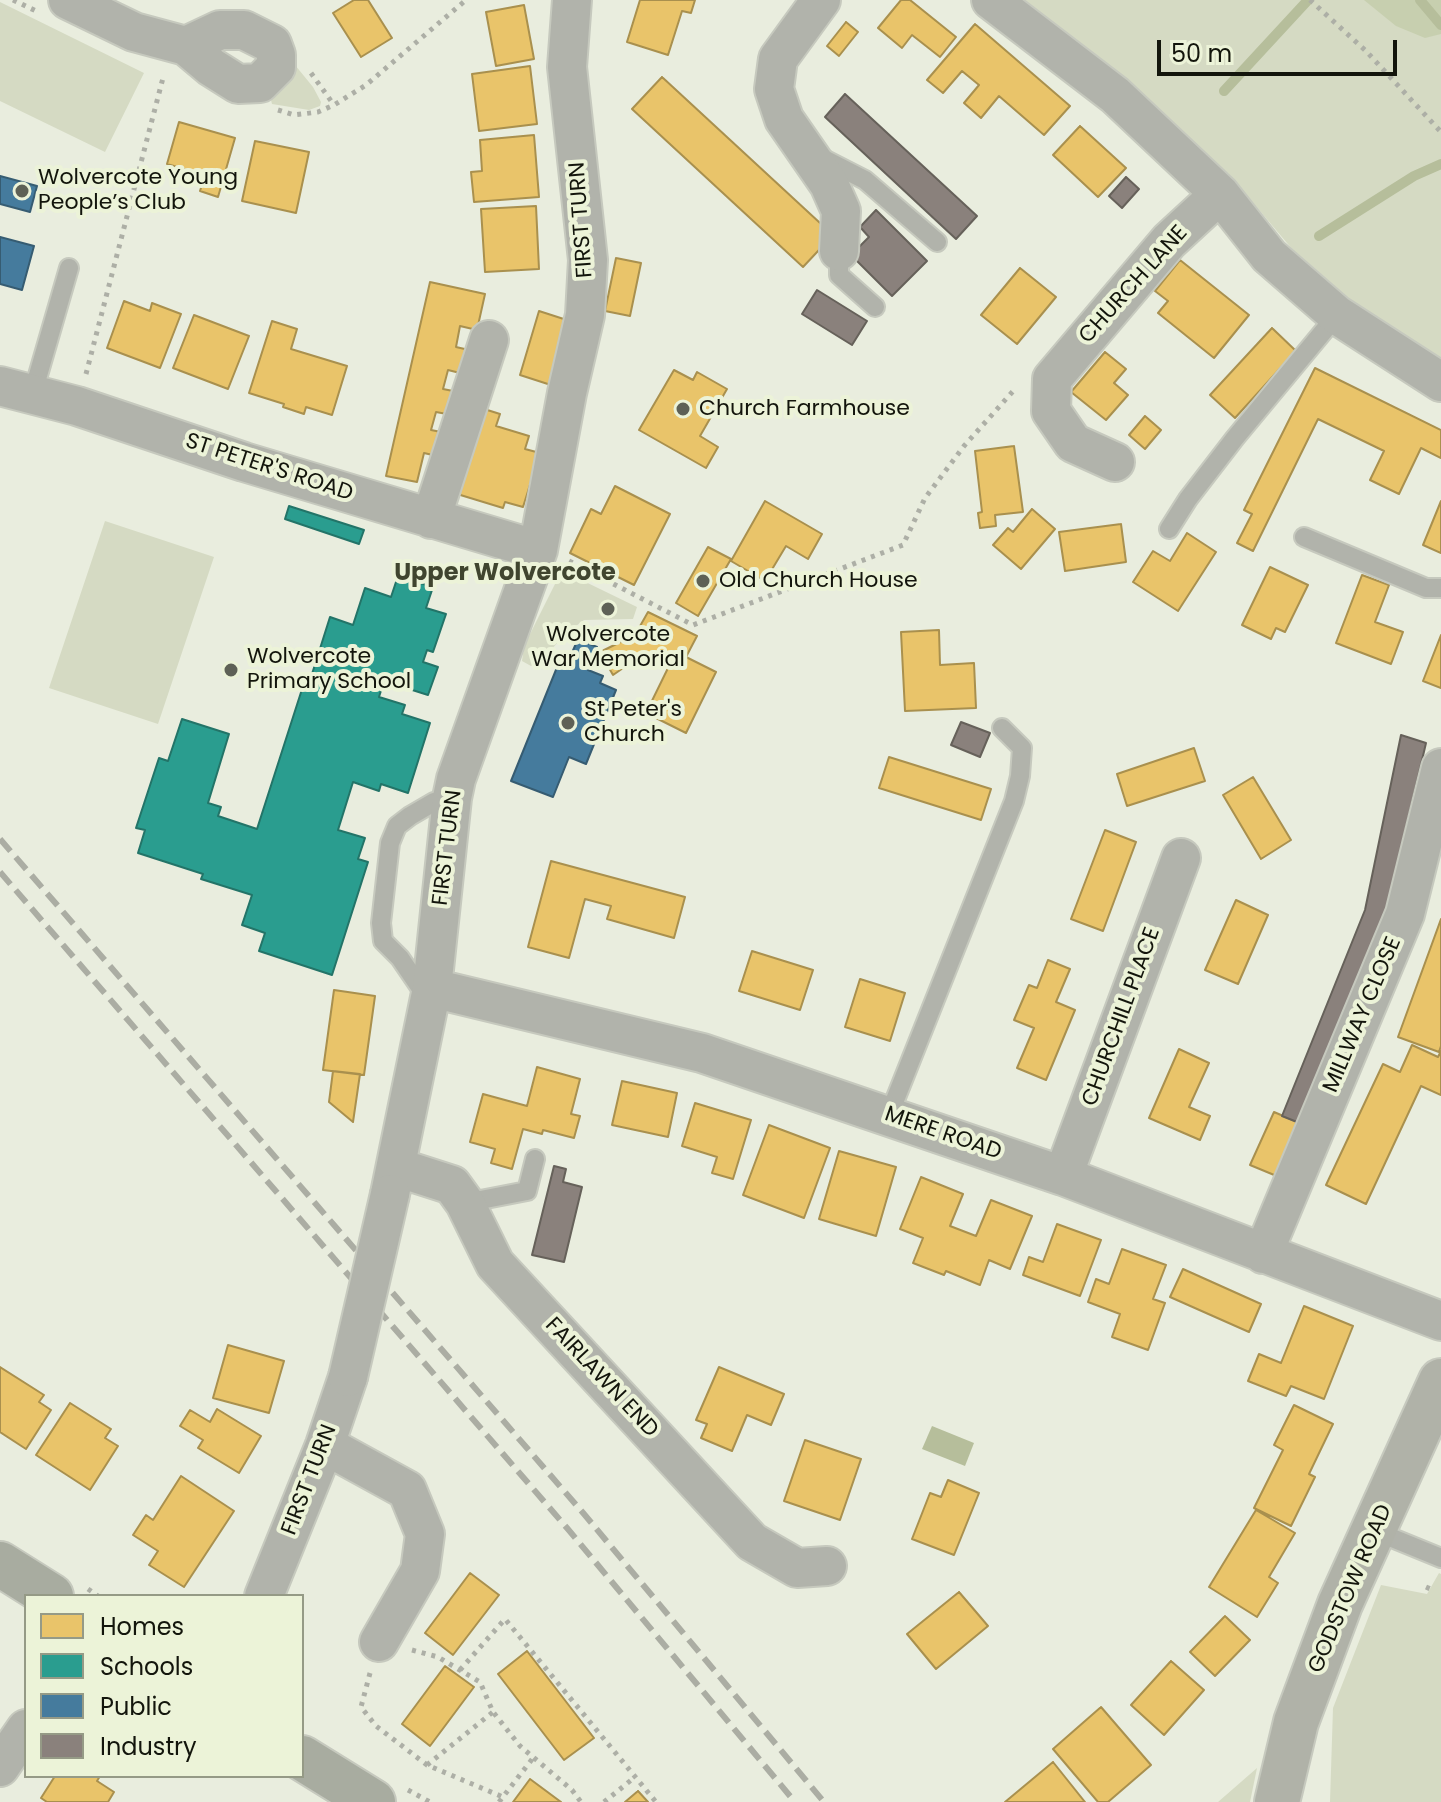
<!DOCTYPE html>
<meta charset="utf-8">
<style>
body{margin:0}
#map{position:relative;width:1441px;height:1802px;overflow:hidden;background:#e9edde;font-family:Poppins,sans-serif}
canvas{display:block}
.legend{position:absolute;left:24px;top:1594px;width:280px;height:184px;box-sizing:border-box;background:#ecf3d8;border:2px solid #959a86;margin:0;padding:10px 14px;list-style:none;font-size:24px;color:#13150c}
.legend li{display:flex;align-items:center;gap:16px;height:40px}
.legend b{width:40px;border:2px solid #959a86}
.scale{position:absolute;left:1157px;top:40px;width:240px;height:36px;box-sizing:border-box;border:4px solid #13150c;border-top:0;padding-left:10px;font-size:24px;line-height:28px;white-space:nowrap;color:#13150c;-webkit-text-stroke:6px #ecf3d8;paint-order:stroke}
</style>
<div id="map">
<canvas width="1441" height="1802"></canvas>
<ul class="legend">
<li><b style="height:22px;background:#e9c46a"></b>Homes</li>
<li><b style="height:22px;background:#2a9d8f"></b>Schools</li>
<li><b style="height:22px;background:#457b9d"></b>Public</li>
<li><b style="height:22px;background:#8a817c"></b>Industry</li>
</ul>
<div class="scale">50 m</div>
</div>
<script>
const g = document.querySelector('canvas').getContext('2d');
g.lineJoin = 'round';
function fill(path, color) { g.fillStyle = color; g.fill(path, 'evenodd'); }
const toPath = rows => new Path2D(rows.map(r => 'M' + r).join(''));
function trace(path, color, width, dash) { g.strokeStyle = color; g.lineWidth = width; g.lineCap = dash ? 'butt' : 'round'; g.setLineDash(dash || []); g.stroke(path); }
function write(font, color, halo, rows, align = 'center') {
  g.font = font + ' Poppins,sans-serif'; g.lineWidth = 8; g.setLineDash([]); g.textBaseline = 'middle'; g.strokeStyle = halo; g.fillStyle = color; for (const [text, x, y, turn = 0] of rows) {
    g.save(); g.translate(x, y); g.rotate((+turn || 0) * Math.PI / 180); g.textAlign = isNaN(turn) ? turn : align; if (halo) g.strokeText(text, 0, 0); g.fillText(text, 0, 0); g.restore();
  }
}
const green = toPath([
 [1013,0,1441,0,1441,366,1398,341,1292,249,1228,173],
 [0,2,144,73,105,152,0,101],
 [295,65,313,87,321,102,320,106,309,110,272,104,271,100,286,81,289,68],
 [105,521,214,557,158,724,49,688],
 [561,572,565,572,637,607,633,619,584,620,564,635,540,663,531,666,522,661,524,646],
 [1439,1573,1441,1574,1441,1802,1330,1802,1333,1708,1381,1585,1427,1594],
 [1257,1768,1250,1802,1218,1802]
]);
const forest = toPath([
 [1364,0,1441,0,1441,34,1425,38,1396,26]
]);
const water = toPath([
 [932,1426,974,1443,965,1466,922,1449]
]);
const homes = toPath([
 [354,0,368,0,392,38,361,57,333,13,354,0],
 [640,0,695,0,691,13,682,11,668,55,627,42,640,0],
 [901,0,910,0,956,37,940,57,912,35,902,48,878,28,901,0],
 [524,5,534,59,496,66,486,12,524,5],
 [846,22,858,32,839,56,827,46,846,22],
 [975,24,1070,106,1044,135,999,96,981,118,964,103,979,85,962,71,943,93,927,80,975,24],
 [530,66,537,124,479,131,472,74,530,66],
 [662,77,833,235,803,267,632,109,662,77],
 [179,122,235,138,218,197,200,191,205,175,167,164,179,122],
 [1080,126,1126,168,1098,197,1053,155,1080,126],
 [534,135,539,197,474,202,471,172,482,171,480,140,534,135],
 [255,141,309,152,296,213,242,201,255,141],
 [536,206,539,269,485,272,481,209,536,206],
 [616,258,641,263,630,316,605,311,616,258],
 [1180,260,1249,315,1214,358,1158,313,1168,301,1155,291,1180,260],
 [1020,268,1056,297,1017,344,981,315,1020,268],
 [430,282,485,294,477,330,460,326,456,347,469,350,464,374,448,370,443,389,458,392,452,415,436,412,431,430,446,433,441,457,424,453,417,482,386,476,430,282],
 [124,301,150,311,152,303,181,314,160,368,107,348,124,301],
 [539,311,573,322,554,386,520,375,539,311],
 [194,315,249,336,228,389,173,368,194,315],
 [272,321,297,329,291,349,347,366,332,415,306,407,304,414,283,407,284,404,249,393,272,321],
 [1272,328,1296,351,1235,418,1210,395,1272,328],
 [1105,352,1126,369,1114,383,1128,395,1106,420,1071,392,1105,352],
 [1315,368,1441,430,1441,458,1421,448,1399,494,1370,480,1384,451,1318,419,1253,551,1237,543,1252,514,1244,510,1315,368],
 [674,370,693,380,697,372,727,389,700,436,718,447,706,468,639,430,674,370],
 [481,408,500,414,496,426,529,436,525,449,540,453,523,507,505,502,503,508,444,490,481,408],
 [1145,416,1161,430,1145,449,1129,435,1145,416],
 [1014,446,1023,512,995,515,996,526,980,528,978,513,982,512,975,451,1014,446],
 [615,486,670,514,634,585,570,553,591,509,601,514,615,486],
 [765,501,822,534,808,559,786,546,765,581,731,561,765,501],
 [1441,501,1441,553,1423,545,1441,501],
 [1032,509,1055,529,1021,569,993,545,1008,528,1013,532,1032,509],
 [1121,524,1126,562,1065,571,1059,532,1121,524],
 [1187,533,1216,552,1178,611,1133,582,1153,551,1170,561,1187,533],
 [708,547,731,559,698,616,676,603,708,547],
 [1270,567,1308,585,1285,632,1276,628,1271,639,1242,625,1270,567],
 [1362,575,1389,585,1375,622,1403,632,1391,664,1336,643,1362,575],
 [648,612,697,636,686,657,716,672,686,733,646,713,669,666,645,653,613,675,600,652,635,635,648,612],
 [939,630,940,665,974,663,976,708,905,711,901,632,939,630],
 [1441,635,1441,688,1423,681,1441,635],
 [1194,748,1205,781,1127,806,1117,774,1194,748],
 [889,757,991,789,981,820,879,788,889,757],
 [1253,777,1291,840,1261,859,1223,795,1253,777],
 [1105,830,1136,842,1103,931,1071,919,1105,830],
 [551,861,685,897,674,938,607,919,611,906,585,899,569,958,528,947,551,861],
 [1236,900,1268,915,1238,984,1205,970,1236,900],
 [1441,919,1441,1046,1439,1052,1398,1037,1441,919],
 [752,951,813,970,800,1010,739,991,752,951],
 [1048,960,1070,969,1056,1002,1075,1010,1046,1080,1017,1068,1034,1028,1014,1020,1029,985,1037,988,1048,960],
 [860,979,905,993,890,1041,845,1027,860,979],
 [334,990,375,996,364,1075,323,1070,334,990],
 [1412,1045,1438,1057,1441,1051,1441,1095,1421,1086,1366,1204,1326,1185,1383,1064,1400,1072,1412,1045],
 [1179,1049,1209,1063,1189,1107,1210,1116,1200,1140,1149,1118,1179,1049],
 [537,1067,580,1079,571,1114,580,1116,574,1138,543,1130,542,1134,523,1129,512,1169,491,1163,495,1149,470,1142,483,1094,527,1106,537,1067],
 [333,1071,360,1074,353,1122,329,1102,333,1071],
 [622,1081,677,1093,668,1137,612,1125,622,1081],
 [695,1103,751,1120,733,1179,712,1173,717,1157,682,1146,695,1103],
 [1274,1112,1302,1124,1279,1177,1250,1165,1274,1112],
 [769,1125,830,1148,804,1218,743,1195,769,1125],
 [839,1151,896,1167,876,1236,819,1219,839,1151],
 [921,1177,963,1194,950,1226,976,1236,991,1200,1032,1216,1010,1269,989,1260,980,1285,946,1271,944,1275,913,1263,923,1238,900,1229,921,1177],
 [1057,1224,1101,1240,1080,1296,1023,1275,1029,1257,1043,1262,1057,1224],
 [1122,1249,1166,1265,1153,1299,1165,1303,1148,1350,1112,1337,1120,1314,1088,1302,1096,1279,1109,1284,1122,1249],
 [1183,1269,1261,1304,1249,1332,1170,1297,1183,1269],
 [1304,1306,1353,1326,1324,1399,1291,1386,1286,1396,1248,1381,1259,1354,1281,1363,1304,1306],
 [228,1345,284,1361,269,1413,213,1398,228,1345],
 [0,1367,44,1395,39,1402,51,1410,26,1449,0,1432,0,1367],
 [719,1367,784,1394,771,1425,747,1415,732,1451,701,1438,707,1424,696,1420,719,1367],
 [70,1403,111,1429,105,1438,118,1446,90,1490,36,1455,70,1403],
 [1294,1405,1333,1424,1309,1474,1315,1477,1291,1526,1254,1508,1283,1450,1274,1445,1294,1405],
 [217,1409,261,1436,239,1473,198,1448,203,1440,180,1426,190,1410,210,1422,217,1409],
 [805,1440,861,1459,840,1520,784,1501,805,1440],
 [181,1476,234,1511,184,1587,149,1565,158,1551,133,1535,146,1515,153,1520,181,1476],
 [948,1480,979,1493,954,1555,912,1539,930,1493,941,1497,948,1480],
 [1256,1510,1295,1533,1269,1577,1278,1583,1257,1617,1209,1587,1256,1510],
 [470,1573,499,1595,453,1655,425,1633,470,1573],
 [959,1592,988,1626,936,1669,907,1634,959,1592],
 [1225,1616,1250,1640,1215,1676,1190,1652,1225,1616],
 [527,1651,594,1738,564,1760,498,1674,527,1651],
 [1171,1661,1204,1690,1164,1735,1131,1705,1171,1661],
 [445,1666,474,1687,430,1746,402,1724,445,1666],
 [1101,1707,1151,1765,1108,1802,1098,1802,1053,1749,1101,1707],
 [1053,1762,1085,1802,1005,1802,1053,1762],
 [55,1776,100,1776,97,1781,114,1792,108,1802,47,1802,41,1798,55,1776],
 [530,1779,561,1802,513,1802,530,1779],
 [638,1791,648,1802,625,1802,638,1791]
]);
const schools = toPath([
 [289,506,364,530,359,544,285,519,289,506],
 [398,576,433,587,426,608,446,614,433,652,427,650,423,662,438,667,428,695,384,681,379,697,405,705,402,714,430,723,408,793,381,784,379,791,353,782,338,830,365,838,358,859,368,862,332,975,259,951,265,933,242,925,252,895,201,879,203,874,138,853,145,830,136,828,159,758,168,761,182,719,229,734,208,803,221,807,218,816,257,829,304,683,311,686,315,675,312,674,330,617,353,625,365,588,391,597,398,576]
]);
const public = toPath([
 [0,176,37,186,30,212,0,204,0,176],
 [0,237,34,246,22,290,0,284,0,237],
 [578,639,597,647,588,670,603,676,600,683,616,690,586,764,569,757,553,797,511,781,562,655,571,655,578,639]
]);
const industry = toPath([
 [845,94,977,216,956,239,825,117,845,94],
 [1126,177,1139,189,1122,208,1109,196,1126,177],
 [876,210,927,261,892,296,851,255,869,237,860,227,876,210],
 [817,290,867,321,852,345,802,314,817,290],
 [961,722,990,733,980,757,951,745,961,722],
 [1401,735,1426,743,1385,919,1302,1124,1282,1116,1365,910,1401,735],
 [554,1166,566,1169,563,1182,582,1187,564,1262,532,1255,554,1166]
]);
const stream = toPath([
 [1420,0,1441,25],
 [1224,91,1308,0],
 [1319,236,1414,176,1441,164]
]);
const path = toPath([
 [13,0,36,11],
 [1310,0,1366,51,1441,132],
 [311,73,334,105],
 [278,110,294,115,318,112,334,105,366,85,466,0],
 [86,374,164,74],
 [569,561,693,625,903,545,925,498,964,446,1015,389],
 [1426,1587,1435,1591],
 [88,1589,98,1596],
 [412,1650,438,1657,480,1682,493,1712,520,1746,572,1790,581,1802],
 [460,1670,505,1619,656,1802],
 [370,1673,361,1707,376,1726,427,1765,503,1797],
 [427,1765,493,1712],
 [408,1790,430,1802],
 [499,1802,533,1758],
 [604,1802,635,1777]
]);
const lane = toPath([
 [820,157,865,180,937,242],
 [839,251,839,275,875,307],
 [32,396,69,268],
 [1169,529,1188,499,1235,438,1337,315],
 [1304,537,1426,588,1441,588],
 [428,999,400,958,383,941,381,923,390,843,397,826,410,816,434,802,452,798],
 [889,1115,1014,801,1020,776,1022,748,1002,728],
 [465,1203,527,1191,535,1159],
 [1375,1531,1441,1558]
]);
const street = toPath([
 [68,0,134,32,186,46,211,67,238,84,260,83,276,67,276,55,272,44,244,30,220,30,186,46],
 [821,0,778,59,774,89,784,119,829,184,841,211,839,251],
 [991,0,1115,95,1220,194,1269,256,1337,315,1441,382],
 [0,386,77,406,244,462,538,550],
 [1115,462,1073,443,1051,411,1052,379,1169,241,1220,194],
 [431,519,489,340],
 [432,988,702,1053,1063,1176,1441,1321],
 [396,1167,452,1185,465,1203,495,1264,752,1542,797,1568,827,1566],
 [1063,1176,1181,858],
 [390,1194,432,988,452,798,456,779,538,550,567,393,585,315,588,260,567,67,572,0],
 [1263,1254,1405,914,1441,768],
 [325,1445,407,1490,425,1534,420,1571,379,1642],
 [264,1596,325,1445,348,1377],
 [0,1767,26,1729]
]);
const secondary = toPath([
 [1277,1802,1296,1722,1340,1604,1441,1381]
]);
const primary = toPath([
 [0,1564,51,1596],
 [302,1758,373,1802]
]);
const rail = toPath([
 [0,839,584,1514,824,1802],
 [0,872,567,1528,795,1802]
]);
const streetBridge = toPath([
 [348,1377,390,1194]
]);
const markers = [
 [22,191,8,"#5e6156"],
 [683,409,8,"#5e6156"],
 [703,581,8,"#5e6156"],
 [608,609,8,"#5e6156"],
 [231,670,8,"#5e6156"],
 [568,723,8,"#5e6156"]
];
const poiNames = [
 ["Wolvercote Young",38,178],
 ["People’s Club",38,203],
 ["Church Farmhouse",699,409],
 ["Old Church House",719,581],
 ["Wolvercote",608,635,"center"],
 ["War Memorial",608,660,"center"],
 ["Wolvercote",247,657],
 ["Primary School",247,682],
 ["St Peter's",584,710],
 ["Church",584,735]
];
const streetNames = [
 ["FIRST TURN",582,220,-94],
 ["CHURCH LANE",1134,285,-48],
 ["ST PETER'S ROAD",269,468,18],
 ["FIRST TURN",448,848,-83],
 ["MILLWAY CLOSE",1363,1015,-67],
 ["CHURCHILL PLACE",1122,1017,-70],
 ["MERE ROAD",943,1134,19],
 ["FAIRLAWN END",601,1378,47],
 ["FIRST TURN",310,1480,-69],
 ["GODSTOW ROAD",1351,1589,-67]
];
const neighbourhoodNames = [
 ["Upper Wolvercote",505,574]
];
fill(green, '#d5dac3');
fill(forest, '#c7cfaf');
fill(water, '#b6be9b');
fill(homes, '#e9c46a');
trace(homes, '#a9904e', 2);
fill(schools, '#2a9d8f');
trace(schools, '#237468', 2);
fill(public, '#457b9d');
trace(public, '#365c72', 2);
fill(industry, '#8a817c');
trace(industry, '#66615a', 2);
trace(stream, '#b6be9b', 10);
trace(lane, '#c6c9be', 22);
trace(street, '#c6c9be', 42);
trace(secondary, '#c6c9be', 48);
trace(primary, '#c6c9be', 48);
trace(path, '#adafa6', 5, [4, 6]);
trace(lane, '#b1b3ab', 18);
trace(street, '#b1b3ab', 38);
trace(secondary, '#b0b2a8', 44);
trace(primary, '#a8aca0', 44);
trace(rail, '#abada3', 6, [16, 8]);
trace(streetBridge, '#c6c9be', 42, []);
trace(streetBridge, '#b1b3ab', 38);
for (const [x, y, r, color] of markers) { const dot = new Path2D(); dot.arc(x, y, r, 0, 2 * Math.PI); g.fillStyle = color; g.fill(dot); trace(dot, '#ecf3d8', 3); }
write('22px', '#13150c', '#ecf3d8', poiNames, 'left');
write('22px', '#13150c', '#ecf3d8', streetNames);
write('bold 24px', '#40452f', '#ecf3d8', neighbourhoodNames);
</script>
